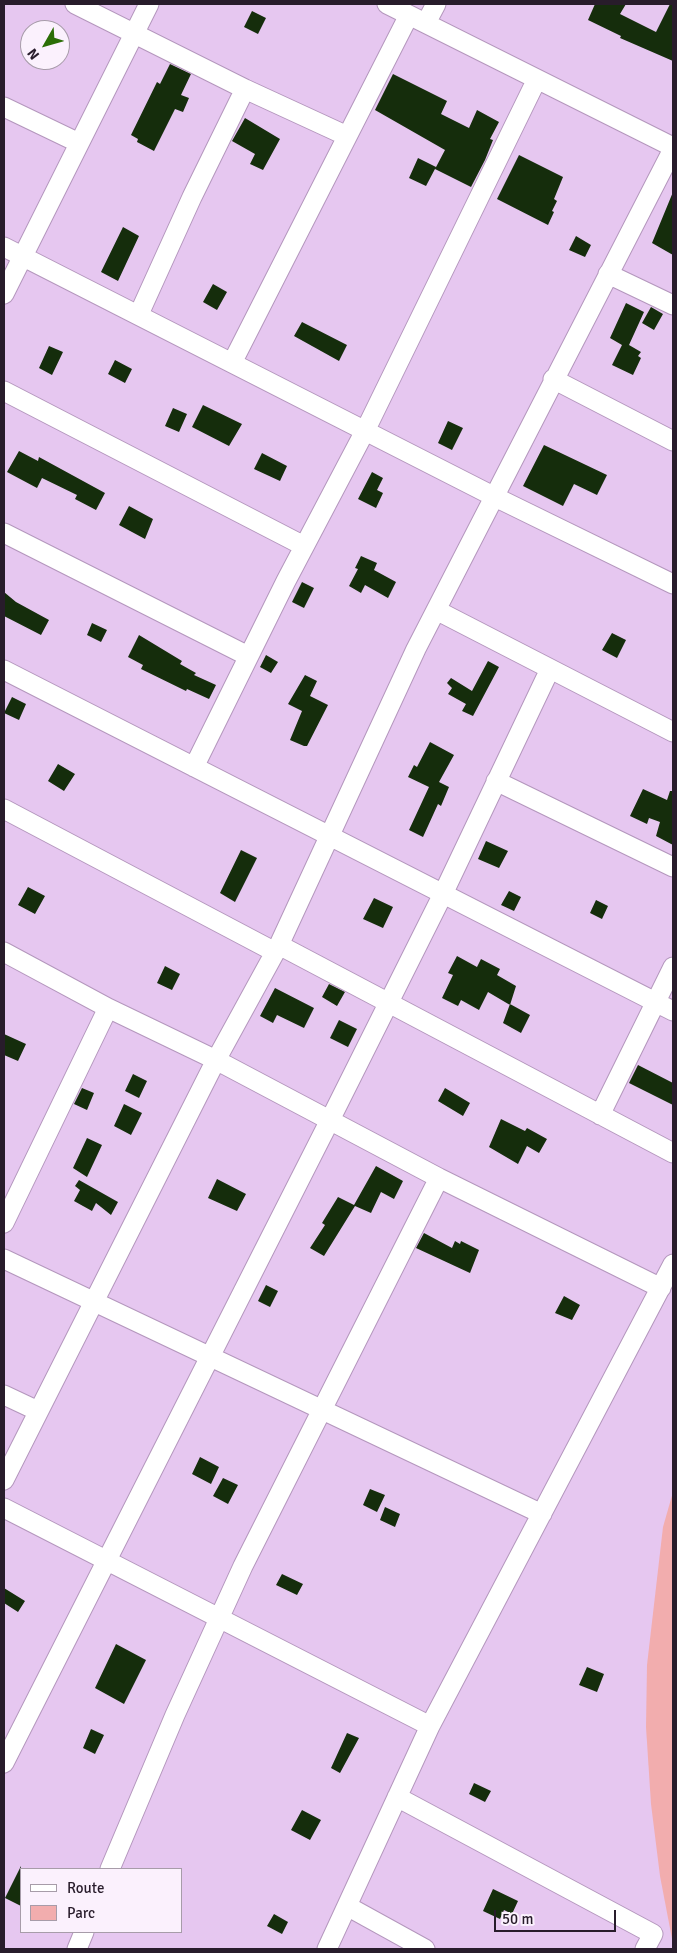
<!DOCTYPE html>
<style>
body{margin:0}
#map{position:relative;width:677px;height:1953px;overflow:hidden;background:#e6c7f0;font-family:Signika,sans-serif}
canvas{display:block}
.frame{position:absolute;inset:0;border:5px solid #281c2b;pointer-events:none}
.legend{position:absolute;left:20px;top:1868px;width:162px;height:65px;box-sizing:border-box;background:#fbf1fd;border:1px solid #a79ca9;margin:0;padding:6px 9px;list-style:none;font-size:15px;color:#281c2b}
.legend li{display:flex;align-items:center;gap:10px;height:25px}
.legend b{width:25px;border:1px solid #a79ca9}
.north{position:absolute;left:20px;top:20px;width:50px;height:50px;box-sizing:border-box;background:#fbf1fd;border:1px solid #a79ca9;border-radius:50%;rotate:232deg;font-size:14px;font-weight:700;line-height:20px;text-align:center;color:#281c2b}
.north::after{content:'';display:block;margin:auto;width:18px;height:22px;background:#2b6e06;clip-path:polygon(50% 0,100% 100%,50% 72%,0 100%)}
.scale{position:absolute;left:494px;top:1910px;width:122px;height:22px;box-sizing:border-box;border:2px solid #281c2b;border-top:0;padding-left:6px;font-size:15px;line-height:18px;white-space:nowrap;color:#281c2b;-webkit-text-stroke:4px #fbf1fd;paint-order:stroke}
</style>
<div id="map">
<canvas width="677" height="1953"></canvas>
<div class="frame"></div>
<ul class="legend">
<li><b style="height:6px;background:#fff"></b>Route</li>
<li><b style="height:14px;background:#f2adae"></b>Parc</li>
</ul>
<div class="north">N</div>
<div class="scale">50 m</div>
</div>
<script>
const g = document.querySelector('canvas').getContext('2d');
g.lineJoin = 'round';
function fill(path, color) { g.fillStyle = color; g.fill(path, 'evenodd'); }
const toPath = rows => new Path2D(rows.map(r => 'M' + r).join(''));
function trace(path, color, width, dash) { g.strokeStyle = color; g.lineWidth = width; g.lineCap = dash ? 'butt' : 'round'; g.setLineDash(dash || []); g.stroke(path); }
const green = toPath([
 [673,1492,673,1944,660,1876,651,1804,646,1727,647,1665,663,1527]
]);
const building = toPath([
 [595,4,626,4,620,14,656,32,670,4,673,4,673,61,620,38,621,36,588,20],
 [252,11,266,18,258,34,244,27],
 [170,64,191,74,181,95,189,98,183,112,175,109,154,151,137,142,138,139,131,135,157,82,160,84],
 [393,74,447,101,441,114,469,128,477,110,499,122,490,139,493,140,485,160,471,187,435,169,445,150,375,110],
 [245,118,280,139,263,170,250,164,255,154,232,141],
 [519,155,563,177,554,199,557,201,552,211,554,212,548,225,497,199],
 [418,158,436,167,426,186,409,178],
 [673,192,673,255,652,243],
 [123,227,139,236,118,281,101,272],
 [576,236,591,245,585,257,569,250],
 [213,284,227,292,217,310,203,302],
 [626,303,644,312,629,345,641,352,638,356,641,358,633,375,612,365,622,345,610,338],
 [651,307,663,314,654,330,642,323],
 [302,322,347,345,339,361,294,336],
 [49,346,63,352,52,375,39,368],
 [115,360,132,369,125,383,108,374],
 [203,405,242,424,229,446,192,427],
 [173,408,187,414,179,432,165,426],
 [448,421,463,428,452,450,438,443],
 [544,445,607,475,597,495,574,484,563,506,523,486],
 [19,451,38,461,39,457,105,493,96,510,75,499,77,495,42,478,37,488,7,472],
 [262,453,287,466,280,481,254,469],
 [372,472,383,478,377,490,383,493,376,508,358,499],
 [129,506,153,519,145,539,119,525],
 [361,556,377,563,374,570,396,582,388,598,365,585,361,593,349,586,358,569,355,568],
 [302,582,314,588,304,608,292,602],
 [4,592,16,602,49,620,41,635,4,616],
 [92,623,107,630,101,642,87,635],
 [612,633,626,640,617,658,602,650],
 [139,635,182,661,180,664,196,673,194,675,216,685,209,699,187,689,186,691,141,669,143,665,128,657],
 [266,655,278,662,271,673,260,667],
 [488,661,499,667,473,716,462,711,466,704,448,694,452,688,447,683,451,678,472,691],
 [305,675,317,681,310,696,328,705,307,746,304,746,290,740,302,711,288,704],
 [12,697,26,704,19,720,4,713],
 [430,742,454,755,439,782,449,787,441,806,438,804,423,837,409,830,429,787,408,777,414,765,417,767],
 [58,764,75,774,64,791,48,781],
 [643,789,667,800,670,791,673,791,673,845,656,836,660,822,649,818,647,824,630,816],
 [486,841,508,851,499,868,478,859],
 [241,850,257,858,235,902,220,893],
 [28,887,45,896,35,914,18,905],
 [509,891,521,897,514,911,501,905],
 [374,898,393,907,383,928,363,919],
 [596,900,608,906,602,919,590,913],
 [457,956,477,967,481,959,500,969,497,975,516,986,510,1005,488,992,479,1010,461,1000,458,1006,442,998,453,975,448,973],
 [165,966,180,974,172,990,157,983],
 [329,984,345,992,337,1006,322,997],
 [275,988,314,1008,304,1028,277,1015,273,1023,260,1016],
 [510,1004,530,1015,521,1033,503,1023],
 [339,1020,357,1029,348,1047,330,1038],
 [4,1034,26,1044,18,1061,4,1055],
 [638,1065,673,1083,673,1105,629,1083],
 [133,1074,147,1081,139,1098,125,1091],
 [82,1088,94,1093,87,1110,74,1104],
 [445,1088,470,1103,463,1116,438,1101],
 [124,1104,142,1113,131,1135,114,1126],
 [501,1119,525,1131,527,1128,547,1139,539,1153,527,1146,518,1164,489,1147],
 [87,1138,102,1145,87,1177,73,1168],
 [376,1166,403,1181,394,1199,381,1192,371,1213,355,1206,324,1256,310,1248,325,1225,322,1223,338,1197,354,1205],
 [217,1179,246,1194,237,1211,208,1198],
 [79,1180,118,1202,111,1215,96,1203,92,1211,74,1201,80,1190,75,1186],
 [424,1233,452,1248,455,1241,460,1244,461,1241,479,1250,470,1273,416,1248],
 [266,1285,278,1291,270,1307,258,1301],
 [564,1296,580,1305,572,1320,555,1313],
 [200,1457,219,1467,211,1484,192,1474],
 [223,1478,238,1485,228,1504,213,1496],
 [370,1489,385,1495,377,1512,363,1505],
 [385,1507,400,1514,395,1527,380,1520],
 [282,1574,303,1584,297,1595,276,1585],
 [4,1588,25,1601,18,1612,4,1603],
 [116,1644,146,1660,124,1704,95,1688],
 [587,1667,604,1674,597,1692,579,1685],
 [91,1729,104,1735,95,1754,83,1748],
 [347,1733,359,1738,340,1773,331,1768],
 [474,1783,491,1791,485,1802,469,1794],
 [302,1810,321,1820,310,1840,291,1830],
 [21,1866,21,1906,5,1898],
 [493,1889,518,1901,512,1914,504,1910,500,1919,483,1911],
 [274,1914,288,1922,282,1934,267,1926]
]);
const street = toPath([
 [75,4,245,89,347,136],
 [387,4,673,147],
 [426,23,436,4],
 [4,107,79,143],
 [4,247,495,497,673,584],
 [608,274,673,305],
 [4,294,149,4],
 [139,314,192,197,245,89],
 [233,361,409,15],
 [553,379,673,441],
 [4,391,304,546],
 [4,533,248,656],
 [436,610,673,732],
 [4,670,673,1011],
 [194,767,286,581,365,431,537,79],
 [496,781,673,867],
 [4,809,275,952],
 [279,945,673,1153],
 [4,952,108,1008,216,1060,439,1178,661,1288],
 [600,1115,673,967],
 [4,1223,108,1008],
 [4,1259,542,1514],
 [4,1395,38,1411],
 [4,1480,216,1060,279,945,416,649,673,149],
 [4,1508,430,1726],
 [4,1763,330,1120,443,894,550,669],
 [397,1797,653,1934,645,1949],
 [110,1869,175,1715,243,1566,439,1178],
 [347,1906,425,1949],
 [77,1949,84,1932],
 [327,1949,430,1726,673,1264]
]);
fill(green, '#f2adae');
fill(building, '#152d0c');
trace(street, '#b497bd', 21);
trace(street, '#fff', 19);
</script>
